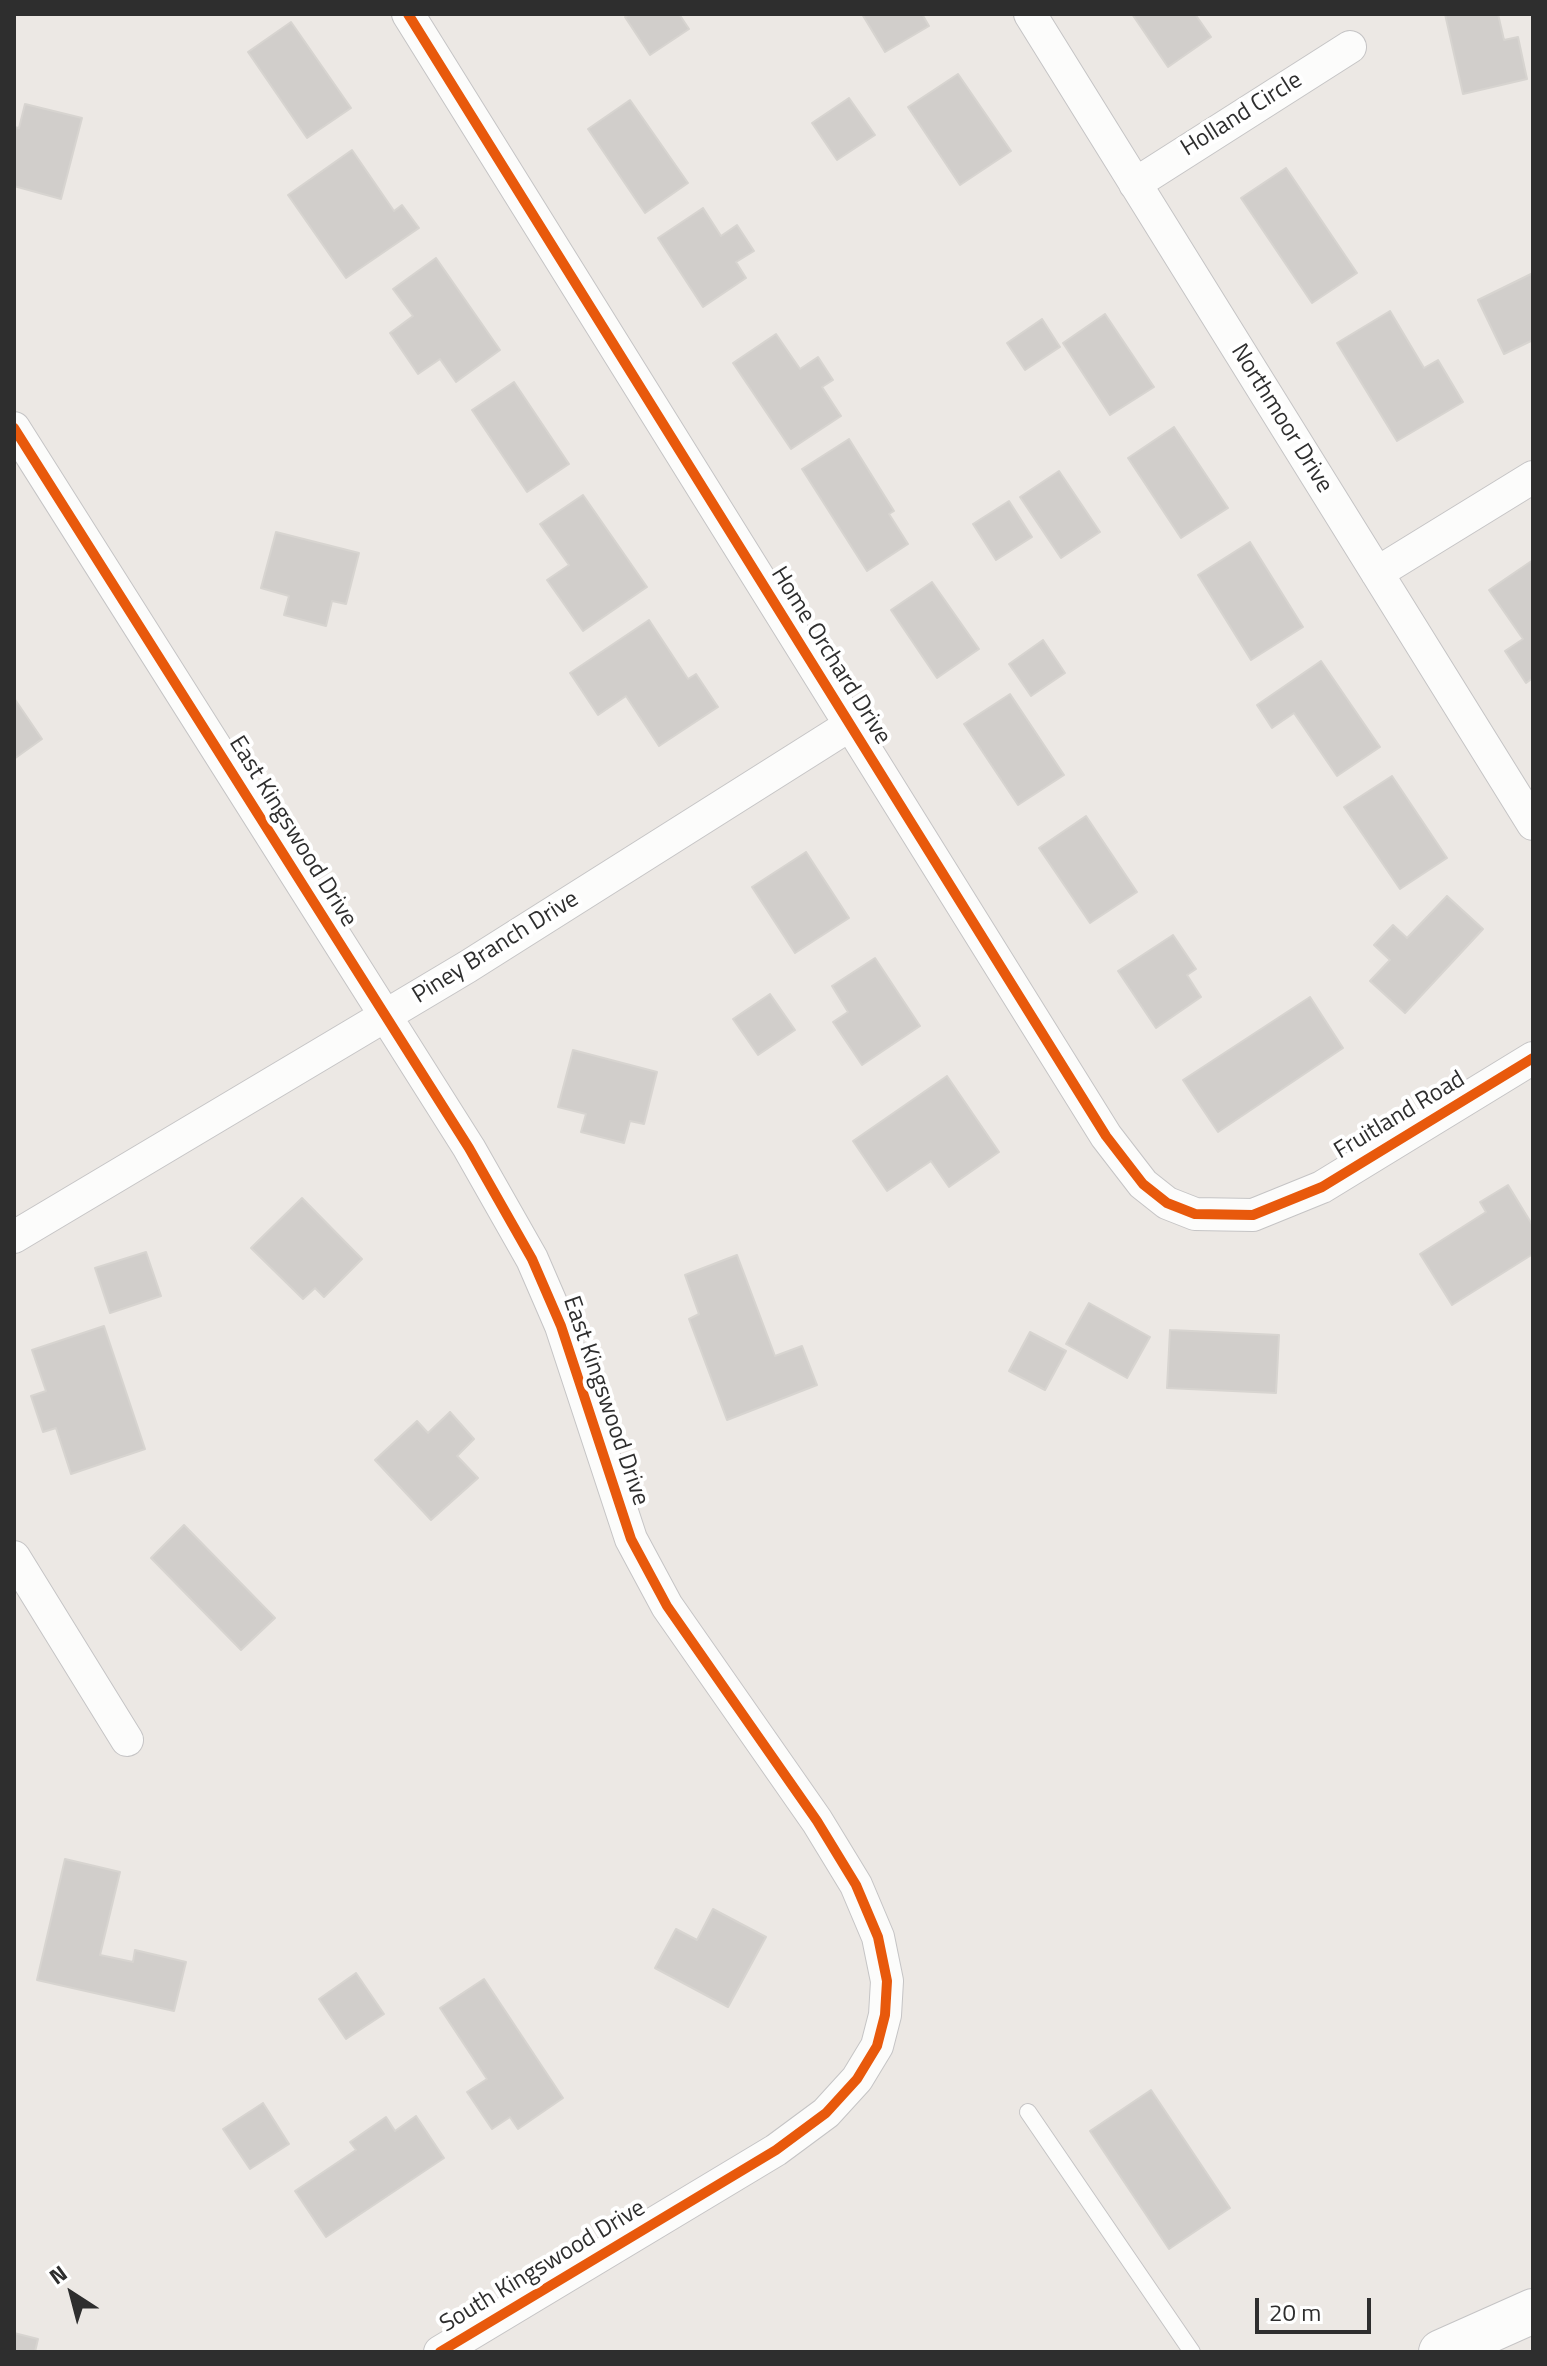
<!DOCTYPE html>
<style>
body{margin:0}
#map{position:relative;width:1547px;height:2366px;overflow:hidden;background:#ece8e4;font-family:"Titillium Web",sans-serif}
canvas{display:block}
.frame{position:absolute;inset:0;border:16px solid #2e2e2e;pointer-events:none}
.north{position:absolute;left:32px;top:2254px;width:80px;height:80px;-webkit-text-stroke:6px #fff;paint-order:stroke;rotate:324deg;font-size:22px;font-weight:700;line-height:32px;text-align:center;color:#2e2e2e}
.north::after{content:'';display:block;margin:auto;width:28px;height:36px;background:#2e2e2e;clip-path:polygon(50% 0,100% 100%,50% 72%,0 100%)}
.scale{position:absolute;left:1255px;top:2298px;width:116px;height:36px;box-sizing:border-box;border:4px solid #2e2e2e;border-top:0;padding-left:10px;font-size:24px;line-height:28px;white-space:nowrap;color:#2e2e2e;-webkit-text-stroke:6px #fff;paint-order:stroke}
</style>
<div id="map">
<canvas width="1547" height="2366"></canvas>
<div class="frame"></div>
<div class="north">N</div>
<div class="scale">20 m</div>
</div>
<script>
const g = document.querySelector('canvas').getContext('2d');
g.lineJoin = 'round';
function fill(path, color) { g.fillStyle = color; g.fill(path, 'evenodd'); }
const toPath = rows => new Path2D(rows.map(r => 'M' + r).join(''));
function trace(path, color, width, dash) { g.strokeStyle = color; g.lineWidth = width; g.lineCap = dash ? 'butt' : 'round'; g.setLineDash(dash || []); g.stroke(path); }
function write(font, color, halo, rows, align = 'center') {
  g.font = font + ' "Titillium Web",sans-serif'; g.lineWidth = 8; g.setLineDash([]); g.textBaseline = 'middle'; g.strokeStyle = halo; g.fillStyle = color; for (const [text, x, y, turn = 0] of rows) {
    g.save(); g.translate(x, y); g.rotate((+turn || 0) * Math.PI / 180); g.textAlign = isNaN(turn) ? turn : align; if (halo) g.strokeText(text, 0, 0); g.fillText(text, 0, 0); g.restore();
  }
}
const building = toPath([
 [630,14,679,14,689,29,650,55,625,17,630,14],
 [862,14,922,14,929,26,885,52,862,14],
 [1132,14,1195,14,1211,37,1168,67,1132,14],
 [1445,14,1498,14,1504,40,1518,37,1527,79,1463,94,1445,14],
 [291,22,351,108,307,138,248,52,291,22],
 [958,74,1011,151,960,185,908,107,958,74],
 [849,98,875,135,837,160,812,123,849,98],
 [630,100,688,183,645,213,588,129,630,100],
 [25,104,82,118,61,199,14,186,14,127,19,128,25,104],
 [352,150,394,211,402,205,419,228,346,278,288,195,352,150],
 [1286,168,1357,273,1312,303,1241,198,1286,168],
 [703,208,721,236,737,225,754,251,736,262,746,278,703,307,658,238,703,208],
 [436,258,500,350,456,382,440,359,418,374,390,333,413,316,393,289,436,258],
 [1533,273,1533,340,1504,354,1478,300,1533,273],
 [1390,311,1424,368,1438,360,1463,402,1397,441,1337,343,1390,311],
 [1105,314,1154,387,1110,415,1063,343,1105,314],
 [1042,319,1060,347,1025,370,1007,343,1042,319],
 [776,334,800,369,818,357,833,380,822,387,841,416,791,449,733,363,776,334],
 [514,382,569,464,527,492,472,410,514,382],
 [1174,427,1228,508,1181,538,1128,458,1174,427],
 [849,439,894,511,889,514,908,544,867,571,802,469,849,439],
 [1059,471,1100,532,1061,558,1020,497,1059,471],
 [583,495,647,587,583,631,547,580,569,565,540,524,583,495],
 [1009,501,1032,537,996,560,973,524,1009,501],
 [276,532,359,553,346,604,332,601,326,626,284,615,289,596,261,588,276,532],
 [1250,542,1303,627,1251,660,1198,575,1250,542],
 [1533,560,1533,678,1526,683,1505,651,1523,639,1489,590,1533,560],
 [932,582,979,649,937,678,891,610,932,582],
 [649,620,688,679,696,674,718,707,659,746,626,696,598,715,570,673,649,620],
 [1043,640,1065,673,1031,696,1009,664,1043,640],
 [1321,661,1380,747,1337,776,1294,713,1272,728,1257,705,1321,661],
 [1010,694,1064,775,1018,805,964,724,1010,694],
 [14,698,42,739,14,759,14,698],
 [1392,776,1447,858,1400,889,1344,807,1392,776],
 [1086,816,1137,892,1090,923,1039,848,1086,816],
 [806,852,849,918,795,953,752,887,806,852],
 [1447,896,1483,929,1405,1013,1370,981,1390,960,1374,945,1393,925,1407,938,1447,896],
 [1173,935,1196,969,1187,975,1201,997,1156,1028,1118,971,1173,935],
 [875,958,920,1026,862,1065,833,1022,848,1012,832,986,875,958],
 [770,994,795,1030,758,1055,733,1019,770,994],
 [1310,997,1343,1048,1218,1132,1183,1080,1310,997],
 [573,1050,657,1072,644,1124,630,1121,624,1143,581,1132,586,1114,558,1107,573,1050],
 [947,1076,999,1152,949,1187,931,1161,887,1191,853,1141,947,1076],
 [1508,1185,1533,1226,1533,1254,1452,1305,1420,1254,1486,1212,1480,1202,1508,1185],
 [302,1198,362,1259,324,1297,315,1288,303,1299,251,1248,302,1198],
 [146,1252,161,1296,110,1313,95,1268,146,1252],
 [737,1255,775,1356,802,1346,817,1385,727,1420,689,1319,699,1314,685,1275,737,1255],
 [1089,1303,1150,1337,1127,1378,1066,1344,1089,1303],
 [104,1326,145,1449,71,1474,56,1428,43,1432,31,1396,46,1391,32,1350,104,1326],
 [1170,1330,1279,1335,1276,1393,1167,1388,1170,1330],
 [1030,1332,1066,1351,1045,1390,1009,1371,1030,1332],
 [450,1412,474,1439,457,1456,478,1478,431,1520,375,1460,417,1421,428,1433,450,1412],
 [184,1525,275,1618,241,1650,151,1558,184,1525],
 [65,1859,120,1872,100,1955,133,1962,135,1950,186,1962,174,2011,37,1980,65,1859],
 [713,1909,766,1937,728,2007,655,1968,676,1929,697,1940,713,1909],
 [356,1973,384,2014,346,2039,319,1999,356,1973],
 [484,1979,563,2098,518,2129,510,2117,492,2129,467,2092,487,2079,440,2008,484,1979],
 [1151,2090,1230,2208,1169,2249,1090,2131,1151,2090],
 [263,2103,289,2144,250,2169,223,2129,263,2103],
 [416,2116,444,2158,326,2237,295,2191,356,2150,350,2142,386,2117,395,2131,416,2116],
 [14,2333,38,2339,35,2352,14,2352,14,2333]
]);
const lane = toPath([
 [1028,2112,1192,2352]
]);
const street = toPath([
 [408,14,1106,1136,1143,1184,1167,1203,1195,1214,1253,1215,1322,1187,1533,1058],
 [1030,14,1533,824],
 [1135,184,1350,47],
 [14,428,469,1148,532,1259,561,1326,631,1539,667,1606,817,1821,856,1885,878,1937,887,1981,885,2015,877,2046,857,2079,826,2113,776,2150,440,2352],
 [1377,573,1533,477],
 [14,1237,467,967,850,725],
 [14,1557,127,1740]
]);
const secondary = toPath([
 [1441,2352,1533,2311]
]);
const cycleway = toPath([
 [408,14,1106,1136,1143,1184,1167,1203,1195,1214,1253,1215,1322,1187,1533,1058],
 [14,428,469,1148,532,1259,561,1326,631,1539,667,1606,817,1821,856,1885,878,1937,887,1981,885,2015,877,2046,857,2079,826,2113,776,2150,440,2352]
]);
const streetNames = [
 ["Holland Circle",1242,115,-32],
 ["Northmoor Drive",1281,419,58],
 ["Home Orchard Drive",830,656,58],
 ["East Kingswood Drive",292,832,58],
 ["Piney Branch Drive",496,948,-32],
 ["Fruitland Road",1400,1116,-31],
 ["East Kingswood Drive",605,1401,71],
 ["South Kingswood Drive",543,2267,-31]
];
fill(building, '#d1cecb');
trace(building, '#d7d4d0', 2);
trace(lane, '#c5c4c5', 18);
trace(street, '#c5c4c5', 34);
trace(secondary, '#c5c4c5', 46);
trace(lane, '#fcfcfb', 16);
trace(street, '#fcfcfb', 32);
trace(secondary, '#fcfcfb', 44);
trace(cycleway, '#e8590c', 10);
write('24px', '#2e2e2e', '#fff', streetNames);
</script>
